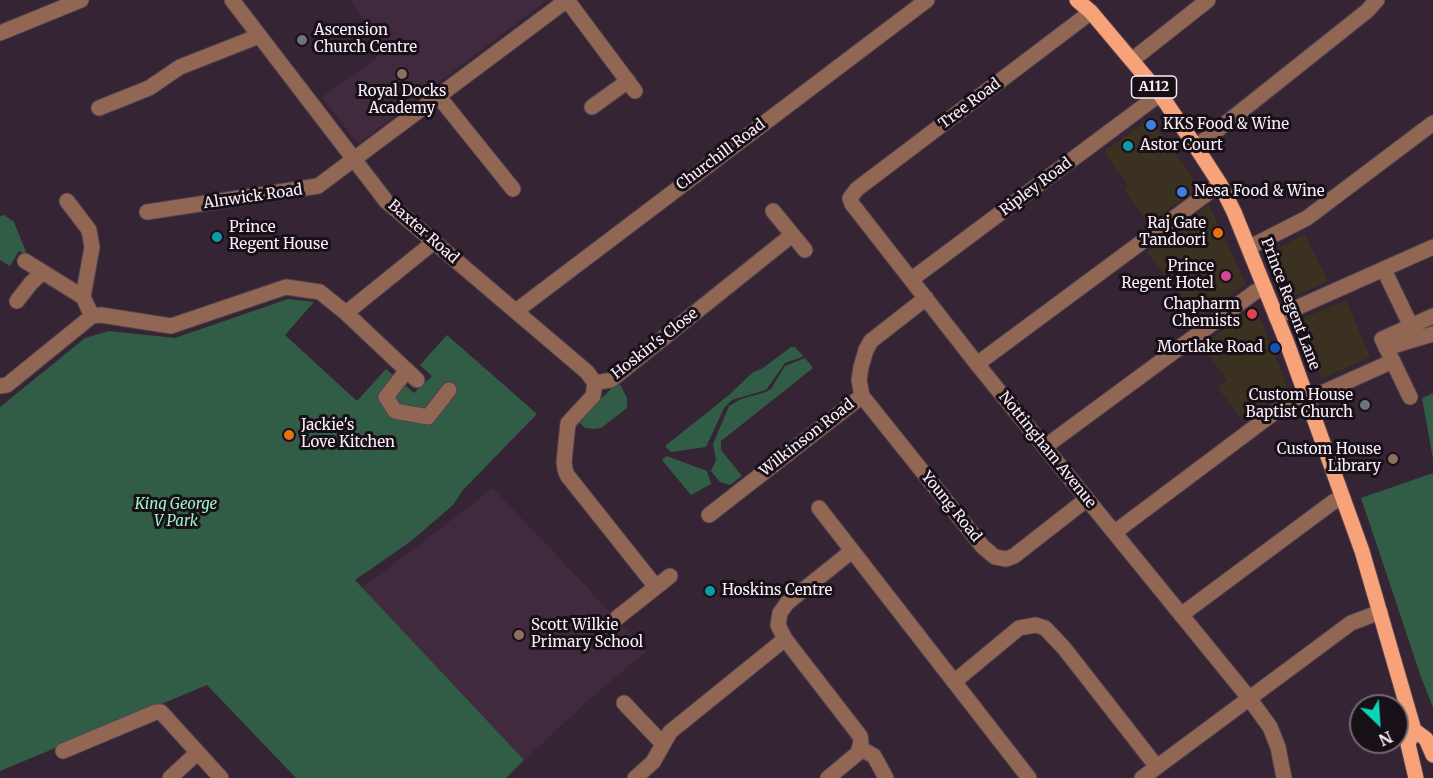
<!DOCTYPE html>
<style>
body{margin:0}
#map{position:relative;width:1433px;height:778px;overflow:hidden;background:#352434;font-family:Merriweather,serif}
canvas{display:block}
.north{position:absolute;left:1349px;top:694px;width:60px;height:60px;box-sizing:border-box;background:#181017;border:2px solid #726971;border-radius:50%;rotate:155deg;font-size:16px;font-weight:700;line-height:24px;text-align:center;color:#faeef8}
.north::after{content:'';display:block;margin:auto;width:21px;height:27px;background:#0cd5b5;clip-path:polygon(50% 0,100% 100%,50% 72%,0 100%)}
</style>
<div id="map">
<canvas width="1433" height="778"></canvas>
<div class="north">N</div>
</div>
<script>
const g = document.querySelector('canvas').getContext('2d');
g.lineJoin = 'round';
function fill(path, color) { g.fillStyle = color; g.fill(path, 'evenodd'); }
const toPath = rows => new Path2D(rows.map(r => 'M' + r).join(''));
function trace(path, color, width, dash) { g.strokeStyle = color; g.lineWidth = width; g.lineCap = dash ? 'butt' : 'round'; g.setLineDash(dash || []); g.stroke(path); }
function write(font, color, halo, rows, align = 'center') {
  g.font = font + ' Merriweather,serif'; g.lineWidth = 6; g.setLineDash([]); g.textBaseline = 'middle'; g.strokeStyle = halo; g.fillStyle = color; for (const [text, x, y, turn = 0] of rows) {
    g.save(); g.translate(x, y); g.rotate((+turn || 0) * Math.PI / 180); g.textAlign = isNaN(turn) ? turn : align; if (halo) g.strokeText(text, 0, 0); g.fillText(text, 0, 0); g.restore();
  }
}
const commercial = toPath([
 [1150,118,1199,187,1149,224,1124,189,1128,185,1104,152],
 [1209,204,1246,284,1199,318,1147,252],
 [1305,234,1328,281,1288,299,1271,252],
 [1346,300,1370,357,1321,379,1298,320],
 [1255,306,1288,388,1243,421,1217,387,1227,380,1202,346]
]);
const built = toPath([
 [350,0,547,0,358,144,322,97,386,51],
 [493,488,647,651,601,689,524,760,361,589]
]);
const green = toPath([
 [4,215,14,222,26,252,25,254,19,251,10,266,0,260,0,216],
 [288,299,314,302,285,335,357,401,386,369,414,393,432,376,420,365,447,335,537,414,463,490,453,505,410,542,355,580,524,760,506,778,296,778,207,685,0,771,0,407,85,338,109,331,175,338],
 [791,347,795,347,803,356,802,357,785,363,766,390,732,400,724,408,706,447,671,452,665,446,729,395,752,373,763,368],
 [805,358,813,368,721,441,721,450,742,476,730,485,720,482,711,471,716,460,713,444,729,406,741,399,766,392,771,389,785,366],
 [617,383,621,386,627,398,627,408,601,428,595,429,585,428,578,421],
 [1433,393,1433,459,1422,398],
 [667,456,707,471,711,484,691,495,662,460],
 [1433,473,1433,707,1421,677,1361,498]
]);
const minor = toPath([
 [232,0,386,201,587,372,595,383],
 [567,0,635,91],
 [1091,12,857,189,850,198,852,204,977,364,1249,698,1270,727,1278,747,1284,778],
 [0,33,81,0],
 [1132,60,1208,0],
 [439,97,513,189],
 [592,107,628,81],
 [99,108,149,88,180,67,259,36],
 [1196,147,1367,11,1377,0],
 [67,201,89,230,92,247,83,297,92,316],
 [773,211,805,250],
 [147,212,318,186,567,0],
 [1250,247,1307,218,1433,123],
 [25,261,83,297],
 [1384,270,1409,322],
 [912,279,1160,94],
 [926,298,871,341,866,350,861,367,859,380,862,396,983,547,995,557,1006,559,1014,556,1087,499],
 [17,301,31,283,43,272],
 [516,311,927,0],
 [346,313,434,242],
 [1276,317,1433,247],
 [1382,339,1433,316],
 [1383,341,1410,397],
 [1386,348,1433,334],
 [977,364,1220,184],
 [407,370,386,397,395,411,428,417,449,390],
 [595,383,611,380,792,235],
 [595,383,593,396,568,423,564,462,565,469,567,475,656,587],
 [0,386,7,385,92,316,101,315,171,326,286,287,320,292,346,313,417,380],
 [1046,446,1255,292,1265,288],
 [819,508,1029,778],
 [709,515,862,396],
 [1115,532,1287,403,1296,398,1315,396,1393,361],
 [1181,615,1333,502,1343,498],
 [617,618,670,576],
 [954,682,1019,628,1036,625,1045,628,1064,648,1157,767],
 [624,703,662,743],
 [860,748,874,756,886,778],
 [63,751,156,712,161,712,221,778],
 [170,778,197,753],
 [635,778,653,762,670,732,785,639],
 [828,778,858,753,861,742,860,736,785,639,778,625,780,613,787,603,852,551],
 [1142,778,1351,623,1380,612]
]);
const major = toPath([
 [1077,0,1091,12,1160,94,1196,147,1220,184,1234,212,1287,343,1362,551,1414,730,1426,739,1433,755],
 [1414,730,1408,744,1416,778]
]);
const markers = [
 [302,40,6,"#6b7280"],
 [402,74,6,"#8d6e63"],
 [1151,125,6,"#3f7fe0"],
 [1128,146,6,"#0f9aa8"],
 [1182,192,6,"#3f7fe0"],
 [1218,233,6,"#e8710a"],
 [217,237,6,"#0f9aa8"],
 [1226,276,6,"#d1479c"],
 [1252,314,6,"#e0444e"],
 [1275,348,6,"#1a4fb4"],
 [1365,405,6,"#6b7280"],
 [289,435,6,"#e8710a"],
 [1393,459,6,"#8d6e63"],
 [710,591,6,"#0f9aa8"],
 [519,635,6,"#8d6e63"]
];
const shields = [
 [1154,87,45]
];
const shieldNames = [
 ["A112",1154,87]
];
const poiNames = [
 ["Ascension",314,31],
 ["Church Centre",314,48],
 ["Royal Docks",402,92,"center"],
 ["Academy",402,109,"center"],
 ["KKS Food & Wine",1163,125],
 ["Astor Court",1140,146],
 ["Nesa Food & Wine",1194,192],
 ["Raj Gate",1206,224,"right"],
 ["Tandoori",1206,241,"right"],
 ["Prince",229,228],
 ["Regent House",229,245],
 ["Prince",1214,267,"right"],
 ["Regent Hotel",1214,284,"right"],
 ["Chapharm",1240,305,"right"],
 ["Chemists",1240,322,"right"],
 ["Mortlake Road",1263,348,"right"],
 ["Custom House",1353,396,"right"],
 ["Baptist Church",1353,413,"right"],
 ["Jackie's",301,426],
 ["Love Kitchen",301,443],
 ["Custom House",1381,450,"right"],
 ["Library",1381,467,"right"],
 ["Hoskins Centre",722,591],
 ["Scott Wilkie",531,626],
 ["Primary School",531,643]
];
const streetNames = [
 ["Tree Road",970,104,-37],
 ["Churchill Road",721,155,-37],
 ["Ripley Road",1036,187,-37],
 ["Alnwick Road",253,197,-8],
 ["Baxter Road",423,232,41],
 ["Prince Regent Lane",1290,304,69],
 ["Hoskin's Close",655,344,-38],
 ["Wilkinson Road",807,438,-38],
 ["Nottingham Avenue",1047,450,51],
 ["Young Road",951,507,51]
];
const parkNames = [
 ["King George",176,505],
 ["V Park",176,522]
];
fill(commercial, '#3a3121');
fill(built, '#412a3e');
fill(green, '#315d47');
trace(minor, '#51404f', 17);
trace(major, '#51404f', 17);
trace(minor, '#916754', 15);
trace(major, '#f7a279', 15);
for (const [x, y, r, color] of markers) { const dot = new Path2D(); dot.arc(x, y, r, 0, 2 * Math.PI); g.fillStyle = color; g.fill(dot); trace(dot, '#181017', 2); }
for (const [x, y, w] of shields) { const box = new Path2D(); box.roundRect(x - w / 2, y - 11, w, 22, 4.5); g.fillStyle = '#181017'; g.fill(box); trace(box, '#faeef8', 1.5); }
write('bold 14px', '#faeef8', null, shieldNames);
write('15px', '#faeef8', '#181017', poiNames, 'left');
write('15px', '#faeef8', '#181017', streetNames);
write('italic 15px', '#9cf4c6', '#181017', parkNames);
</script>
